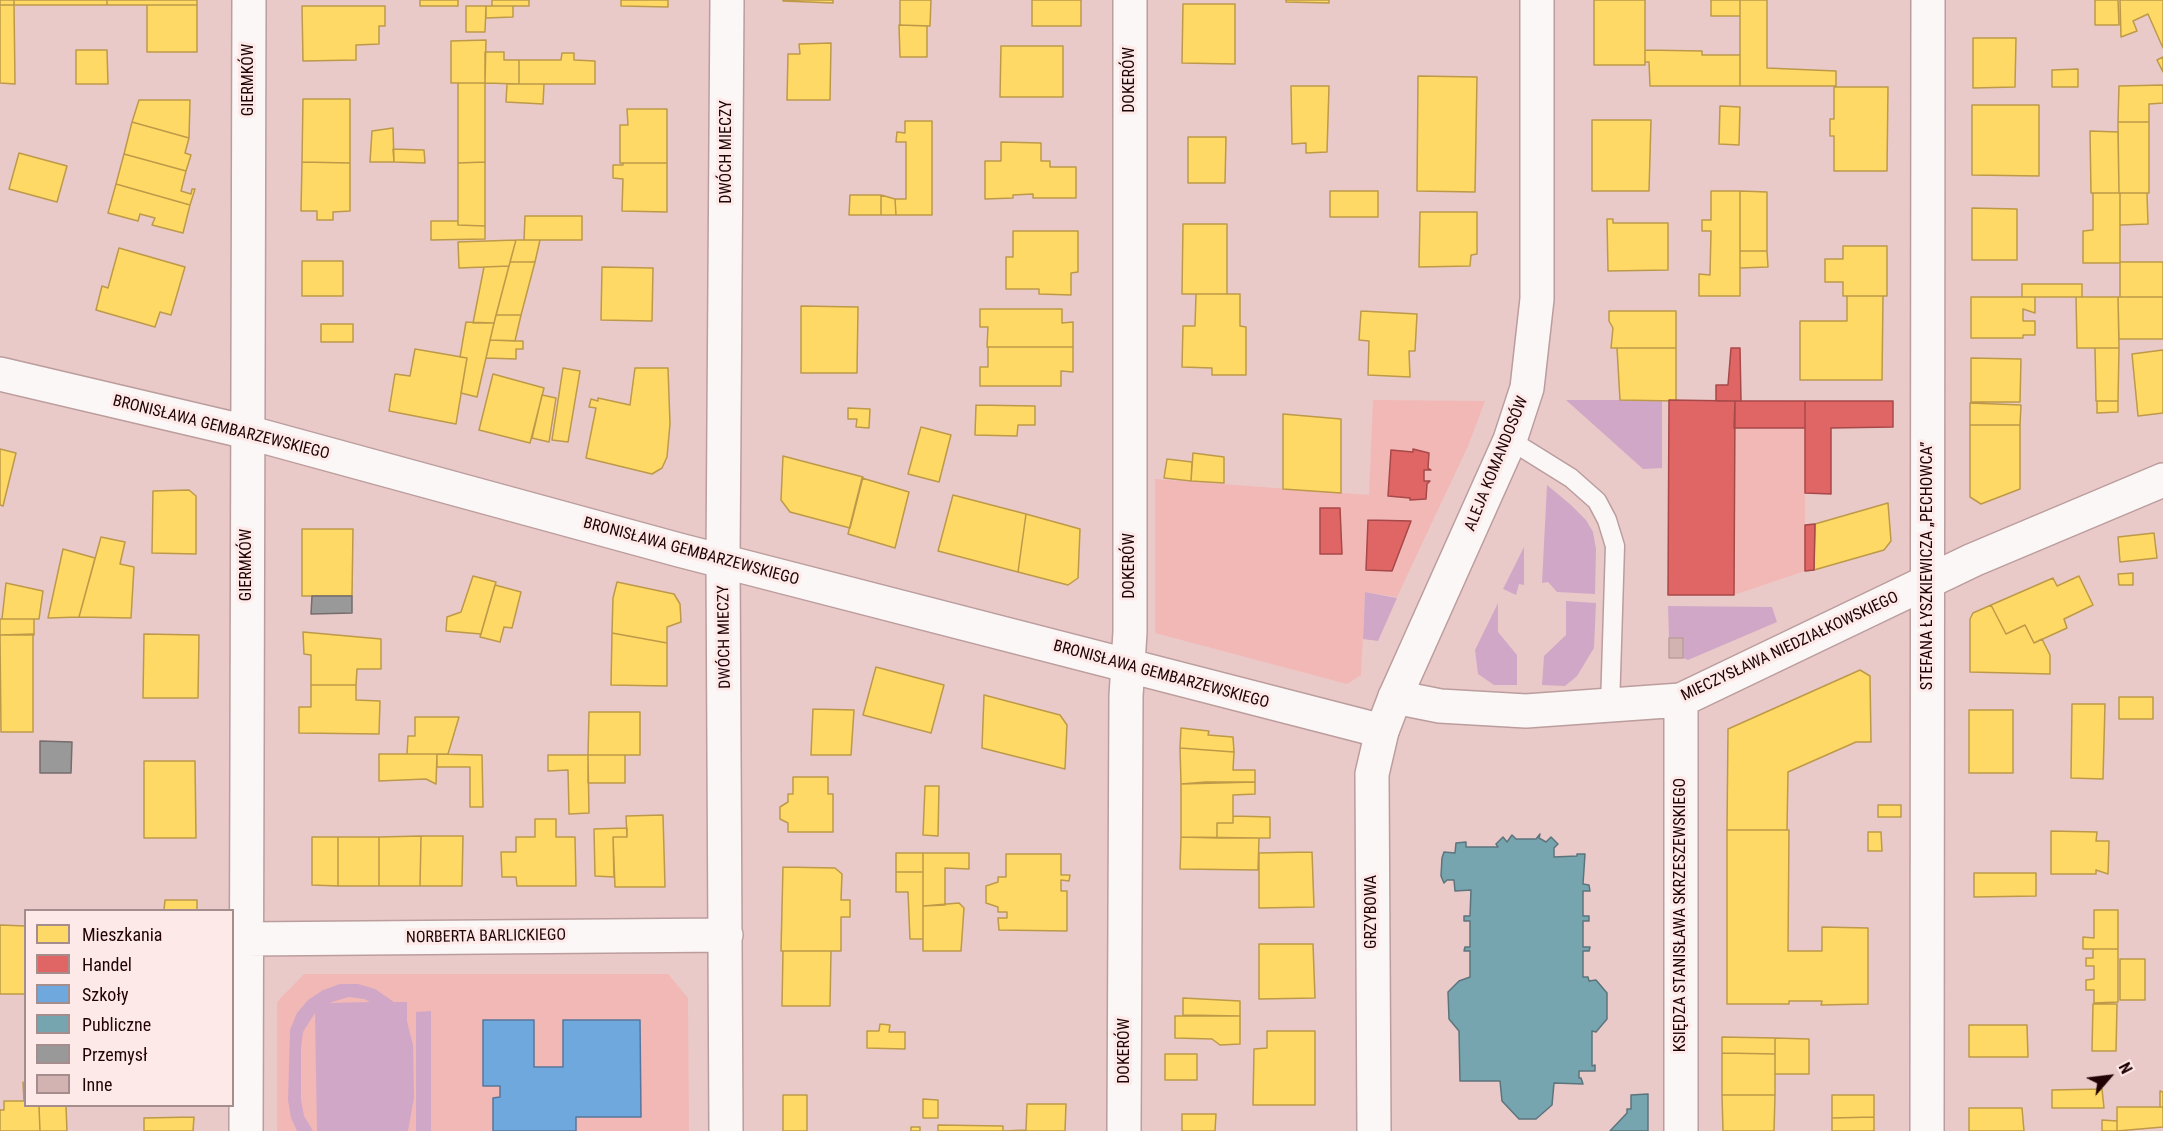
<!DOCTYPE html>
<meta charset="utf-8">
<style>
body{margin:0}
#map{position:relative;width:2163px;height:1131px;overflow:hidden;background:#e9cac8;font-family:"Roboto Condensed",sans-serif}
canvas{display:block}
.legend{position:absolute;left:24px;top:909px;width:210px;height:198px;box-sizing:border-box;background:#fde9e8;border:2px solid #a58d8d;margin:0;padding:8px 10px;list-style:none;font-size:18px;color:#220305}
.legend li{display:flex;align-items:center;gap:12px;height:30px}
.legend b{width:30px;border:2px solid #a58d8d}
.north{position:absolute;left:2079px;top:1047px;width:60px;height:60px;-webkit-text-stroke:4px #fde9e8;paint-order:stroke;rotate:62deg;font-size:16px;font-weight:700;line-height:24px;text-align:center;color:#220305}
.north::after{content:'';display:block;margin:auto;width:21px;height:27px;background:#220305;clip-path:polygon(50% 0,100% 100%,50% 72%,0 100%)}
</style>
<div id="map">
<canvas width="2163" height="1131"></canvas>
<ul class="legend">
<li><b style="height:16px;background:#ffd966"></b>Mieszkania</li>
<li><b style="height:16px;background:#e06666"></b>Handel</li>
<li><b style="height:16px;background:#6fa8dc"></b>Szkoły</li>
<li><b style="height:16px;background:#76a5af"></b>Publiczne</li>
<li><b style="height:16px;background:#999"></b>Przemysł</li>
<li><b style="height:16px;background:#d2b3b2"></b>Inne</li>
</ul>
<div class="north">N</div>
</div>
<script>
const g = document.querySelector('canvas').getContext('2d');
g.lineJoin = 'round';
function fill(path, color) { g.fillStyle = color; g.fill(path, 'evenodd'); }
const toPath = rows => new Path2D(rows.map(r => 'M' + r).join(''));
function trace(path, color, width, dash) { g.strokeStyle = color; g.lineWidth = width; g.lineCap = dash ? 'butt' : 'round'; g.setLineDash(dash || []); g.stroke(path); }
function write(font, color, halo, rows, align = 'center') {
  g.font = font + ' "Roboto Condensed",sans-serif'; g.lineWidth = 6; g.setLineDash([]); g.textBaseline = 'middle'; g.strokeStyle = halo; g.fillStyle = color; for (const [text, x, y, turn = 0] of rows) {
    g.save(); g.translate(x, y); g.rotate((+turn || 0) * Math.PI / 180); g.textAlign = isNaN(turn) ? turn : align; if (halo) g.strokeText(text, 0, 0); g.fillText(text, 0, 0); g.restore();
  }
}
const built = toPath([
 [1373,400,1485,401,1468,446,1397,597,1365,592,1361,675,1347,684,1155,633,1155,479,1369,495],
 [1669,400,1805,401,1805,571,1734,595,1668,595],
 [304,974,668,974,688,998,689,1131,277,1131,277,1002]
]);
const green = toPath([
 [1566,400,1662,400,1662,468,1643,469],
 [1547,485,1571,505,1586,520,1593,532,1596,549,1595,594,1557,592,1548,582,1542,583],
 [1524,547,1524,585,1519,584,1516,595,1503,589],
 [1365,592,1397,598,1378,641,1363,639],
 [1566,601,1596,603,1594,648,1577,676,1565,686,1542,685,1544,656,1566,635],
 [1498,603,1498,632,1517,655,1517,685,1494,685,1478,674,1475,650],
 [1668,606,1772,607,1777,622,1688,660,1683,658,1683,639,1669,638],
 [340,984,358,984,375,989,394,1002,407,1002,407,1021,413,1045,414,1098,408,1131,317,1131,315,1013,303,1032,301,1048,301,1100,304,1116,313,1131,297,1131,291,1118,288,1100,290,1030,297,1013,308,1000,323,990],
 [349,997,364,999,370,1002,329,1003],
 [431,1011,431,1131,416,1131,416,1012]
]);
const homes = toPath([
 [0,0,14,0,14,5,0,5,0,0],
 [14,0,107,0,107,5,14,5,14,0],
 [107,0,197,0,197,5,107,5,107,0],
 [420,0,458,0,458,6,420,6,420,0],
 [492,0,529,0,529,6,492,6,492,0],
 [621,0,668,0,668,7,621,6,621,0],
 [783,0,833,0,833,3,783,1,783,0],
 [900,0,931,0,930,26,900,25,900,0],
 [1032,0,1081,0,1081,26,1032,26,1032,0],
 [1286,0,1329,0,1329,3,1286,2,1286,0],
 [1594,0,1645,0,1645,65,1594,65,1594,0],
 [1711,0,1740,0,1740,16,1711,16,1711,0],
 [1740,0,1767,0,1767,68,1836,71,1836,86,1740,86,1740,0],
 [2095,0,2118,0,2119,25,2095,25,2095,0],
 [2120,0,2163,0,2163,48,2148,14,2133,21,2137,31,2121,37,2120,0],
 [1183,4,1235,4,1235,64,1182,63,1183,4],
 [0,5,14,5,15,84,0,83,0,5],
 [147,5,197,5,197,52,147,52,147,5],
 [302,6,385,6,385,26,379,26,379,44,356,45,356,60,303,61,302,6],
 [466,6,486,6,485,32,466,32,466,6],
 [486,6,513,6,513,17,486,18,486,6],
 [899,25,927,26,927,57,900,57,899,25],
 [1973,38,2016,38,2015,87,1973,88,1973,38],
 [486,40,485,83,451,83,451,41,486,40],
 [831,43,830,100,787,100,788,54,800,54,799,44,831,43],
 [1001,46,1063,46,1063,97,1000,97,1001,46],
 [76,50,107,50,108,84,76,84,76,50],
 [1645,50,1702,51,1702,55,1740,55,1740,86,1650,86,1649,62,1645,62,1645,50],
 [485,52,504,52,504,60,519,60,519,84,485,83,485,52],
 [562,53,574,53,574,60,595,61,595,84,519,84,519,60,561,60,562,53],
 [2163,57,2163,72,2157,60,2163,57],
 [2078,69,2078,87,2052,87,2052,70,2078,69],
 [1418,76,1477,77,1475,192,1417,191,1418,76],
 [458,83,485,83,485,162,458,163,458,83],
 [507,84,544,84,543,104,506,102,507,84],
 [2163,85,2163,103,2149,104,2149,122,2118,122,2119,86,2163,85],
 [1291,86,1329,86,1327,152,1306,153,1306,143,1292,144,1291,86],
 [1834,87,1888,87,1887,171,1834,171,1834,136,1830,136,1830,119,1834,119,1834,87],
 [303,99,350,99,350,163,302,162,303,99],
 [139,100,190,100,189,138,132,122,139,100],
 [1972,105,2039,105,2039,176,1972,175,1972,105],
 [1720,106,1740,107,1739,145,1719,144,1720,106],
 [627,109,667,109,667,163,620,163,620,125,628,125,627,109],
 [1592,120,1651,120,1649,191,1592,191,1592,120],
 [905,121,932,121,932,215,896,215,895,199,906,199,906,142,896,142,897,132,905,133,905,121],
 [132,122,189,138,185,153,191,155,186,171,124,154,132,122],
 [2118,122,2149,122,2149,193,2119,193,2118,122],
 [393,128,394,162,370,162,372,131,393,128],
 [2090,131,2118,132,2119,193,2091,193,2090,131],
 [1188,137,1226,137,1225,183,1188,183,1188,137],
 [1001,142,1041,143,1041,161,1050,161,1050,167,1076,167,1076,198,1033,198,1033,194,1013,195,1013,198,985,199,985,161,1001,161,1001,142],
 [393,149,424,150,425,163,394,162,393,149],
 [19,153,67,166,57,202,9,189,19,153],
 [124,154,186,171,181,191,191,194,192,189,195,189,190,205,116,184,124,154],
 [302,162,350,163,350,211,333,212,333,220,317,220,317,211,301,211,302,162],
 [485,162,485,226,458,225,458,163,485,162],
 [623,163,667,163,667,212,622,211,623,179,613,178,613,165,623,165,623,163],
 [116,184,190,205,183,233,152,225,155,218,140,214,138,221,108,213,116,184],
 [1330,191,1378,191,1378,217,1330,217,1330,191],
 [1711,191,1740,191,1740,296,1699,296,1699,274,1710,275,1711,231,1702,231,1702,220,1711,220,1711,191],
 [1740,191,1767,192,1767,251,1740,251,1740,191],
 [2093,193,2120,193,2120,263,2083,263,2083,231,2093,230,2093,193],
 [2120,193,2147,193,2148,224,2120,225,2120,193],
 [850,195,881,195,881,215,849,215,850,195],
 [881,195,895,199,896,215,881,215,881,195],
 [1972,208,2017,209,2017,260,1972,260,1972,208],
 [1420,212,1477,212,1477,254,1471,255,1470,266,1419,267,1420,212],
 [525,216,582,216,582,240,524,240,525,216],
 [1607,219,1613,219,1613,223,1668,223,1668,270,1608,271,1607,219],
 [431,221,458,221,458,225,485,226,485,239,431,240,431,221],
 [1183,224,1227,224,1227,294,1182,294,1183,224],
 [1013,231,1078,231,1078,272,1071,273,1071,295,1039,294,1039,289,1006,289,1006,257,1013,257,1013,231],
 [516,240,540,240,535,262,510,262,516,240],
 [516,240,509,266,459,268,458,242,516,240],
 [1843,246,1887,246,1887,296,1843,296,1843,282,1825,282,1825,259,1843,259,1843,246],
 [119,248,185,267,171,315,160,312,155,327,96,310,102,286,108,288,119,248],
 [1740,251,1767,251,1768,267,1740,268,1740,251],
 [302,261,343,261,343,296,302,296,302,261],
 [510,262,535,262,521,315,496,315,510,262],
 [2120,262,2163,262,2163,297,2120,297,2120,262],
 [509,266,494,323,473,323,484,267,509,266],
 [602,267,653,268,652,321,601,320,602,267],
 [2022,284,2082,284,2082,297,2022,297,2022,284],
 [1196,294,1240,294,1240,326,1246,327,1246,375,1212,375,1212,368,1182,367,1183,326,1195,326,1196,294],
 [1847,296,1883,296,1882,380,1800,380,1800,321,1847,321,1847,296],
 [1971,297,2035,297,2035,313,2023,309,2023,321,2035,321,2035,335,2023,335,2023,338,1971,338,1971,297],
 [2076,297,2118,297,2119,348,2077,348,2076,297],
 [2118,297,2163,297,2163,339,2119,339,2118,297],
 [801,306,858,307,857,373,801,373,801,306],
 [980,309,1062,309,1062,323,1073,322,1073,347,987,347,988,327,980,327,980,309],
 [1361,311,1417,314,1415,351,1409,351,1410,377,1368,375,1369,341,1359,340,1361,311],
 [1609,311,1676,311,1676,348,1611,348,1613,328,1609,321,1609,311],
 [496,315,521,315,515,341,490,340,496,315],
 [466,322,494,323,477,397,461,393,467,358,460,357,466,322],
 [321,324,353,324,353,342,321,342,321,324],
 [490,340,523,341,523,349,516,349,516,359,486,358,490,340],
 [988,347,1073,347,1073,372,1061,371,1061,386,980,386,980,367,988,367,988,347],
 [1617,348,1676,348,1676,401,1620,400,1617,348],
 [2095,348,2119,348,2118,401,2096,401,2095,348],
 [415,349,467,358,456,424,389,411,395,374,410,376,415,349],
 [2163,350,2163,413,2138,416,2132,354,2163,350],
 [1971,358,2021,359,2020,402,1971,402,1971,358],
 [563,368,580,371,568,442,552,440,563,368],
 [635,368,668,368,670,424,667,457,662,468,652,474,586,458,596,408,589,407,591,399,598,401,598,398,630,405,635,368],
 [493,374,544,388,530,443,479,430,493,374],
 [542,395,556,398,549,442,532,438,542,395],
 [2097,401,2118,401,2118,412,2097,413,2097,401],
 [1970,403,2021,405,2020,425,1970,425,1970,403],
 [976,405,1035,406,1035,425,1018,425,1017,436,975,435,976,405],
 [848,408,870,409,869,428,856,427,857,419,848,419,848,408],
 [1283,414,1341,419,1341,493,1283,489,1283,414],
 [1970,425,2020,425,2020,489,1981,504,1970,497,1970,425],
 [921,427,951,435,939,482,908,474,921,427],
 [0,449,16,453,3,506,0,505,0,449],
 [1193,453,1224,457,1224,483,1191,481,1193,453],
 [783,456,863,477,850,528,790,512,781,500,783,456],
 [1167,459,1192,462,1191,481,1164,478,1167,459],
 [862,478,909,492,895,548,848,534,862,478],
 [189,490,196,496,196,554,152,553,153,491,189,490],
 [953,495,1026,514,1018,572,938,551,953,495],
 [1888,503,1891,541,1884,550,1814,570,1815,524,1888,503],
 [1026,514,1080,529,1078,578,1068,585,1018,572,1026,514],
 [302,529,353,529,352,596,302,596,302,529],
 [2154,533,2157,558,2120,562,2118,537,2154,533],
 [101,537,125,542,120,564,134,567,131,618,79,617,101,537],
 [63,549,95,558,79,617,48,618,63,549],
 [2133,573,2133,585,2119,585,2118,574,2133,573],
 [473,576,496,582,481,634,446,631,447,617,461,612,473,576],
 [2079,576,2093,605,2064,619,2067,628,2034,643,2025,625,2006,634,1991,605,2053,578,2057,586,2079,576],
 [617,582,674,594,680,604,681,622,667,627,667,643,612,633,613,598,617,582],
 [6,583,43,591,39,619,2,619,6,583],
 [495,585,521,592,512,628,504,627,500,642,480,637,495,585],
 [1991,605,2006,634,2025,625,2034,643,2042,639,2050,655,2050,674,1970,672,1970,619,1973,613,1991,605],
 [0,619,34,619,34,635,0,635,0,619],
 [303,632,381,639,381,669,357,669,356,685,311,685,311,655,304,654,303,632],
 [612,633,667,643,667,686,611,685,612,633],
 [33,634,33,732,1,732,0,635,33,634],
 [144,634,199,635,198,698,143,698,144,634],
 [876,667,944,685,931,733,863,715,876,667],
 [1860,670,1870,676,1871,742,1856,742,1788,772,1787,830,1727,830,1728,729,1860,670],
 [311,685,356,685,356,700,380,701,379,734,299,733,299,707,311,707,311,685],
 [984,695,1060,715,1067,725,1065,769,982,748,984,695],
 [2119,697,2153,697,2153,719,2119,719,2119,697],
 [2072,704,2105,704,2103,779,2071,778,2072,704],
 [813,709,854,710,851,755,811,755,813,709],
 [1969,710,2013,710,2013,773,1969,773,1969,710],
 [589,712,640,712,640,755,588,755,589,712],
 [415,717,459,717,448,754,407,754,408,736,415,736,415,717],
 [1181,728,1209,731,1208,735,1233,737,1234,752,1180,748,1181,728],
 [1180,748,1234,752,1233,770,1255,770,1255,782,1181,784,1180,748],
 [379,754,437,754,436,784,426,779,379,781,379,754],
 [437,754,482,755,483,807,470,807,470,767,437,767,437,754],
 [548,755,588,755,589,813,569,814,568,770,548,771,548,755],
 [588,755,625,755,625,783,588,783,588,755],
 [144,761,195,761,196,838,144,838,144,761],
 [793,777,828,777,828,794,833,794,833,832,788,832,788,823,780,819,780,807,788,802,788,794,793,794,793,777],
 [1206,782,1255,782,1255,794,1233,795,1233,823,1217,823,1217,838,1181,837,1181,784,1206,782],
 [925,786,939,786,938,836,923,835,925,786],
 [1878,805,1901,805,1901,817,1878,817,1878,805],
 [663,815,665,887,615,887,613,837,627,837,626,816,663,815],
 [1233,816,1270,817,1270,838,1217,838,1217,823,1233,823,1233,816],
 [535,819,556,819,556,837,575,837,576,886,517,886,516,877,502,877,501,852,516,852,516,837,535,837,535,819],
 [627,828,627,837,613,837,614,877,595,876,594,829,627,828],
 [1727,830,1789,830,1788,951,1822,951,1822,927,1868,928,1868,1004,1821,1005,1822,1001,1789,1001,1789,1004,1727,1004,1727,830],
 [2051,831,2097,832,2096,841,2109,841,2108,874,2096,870,2096,874,2051,874,2051,831],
 [1868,832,1881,832,1882,851,1868,851,1868,832],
 [421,836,463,836,462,886,420,886,421,836],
 [421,836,420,886,379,886,379,837,421,836],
 [312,837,338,837,338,886,312,885,312,837],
 [338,837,379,837,379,886,338,886,338,837],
 [1181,837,1259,838,1258,870,1180,869,1181,837],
 [1312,852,1314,907,1259,908,1259,853,1312,852],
 [896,853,923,853,923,872,896,872,896,853],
 [923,853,969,853,969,869,945,868,945,905,923,906,923,853],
 [1006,854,1061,854,1061,875,1070,875,1069,881,1061,880,1061,891,1067,891,1067,931,999,930,998,918,1007,918,1007,912,998,912,998,907,986,903,986,886,998,882,998,877,1006,877,1006,854],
 [783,867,835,868,842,874,841,900,850,900,850,917,841,917,841,951,781,951,783,867],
 [896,872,923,872,923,939,910,939,908,892,896,892,896,872],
 [1974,873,2036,873,2036,896,1974,897,1974,873],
 [165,900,197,900,197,910,164,910,165,900],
 [959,903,964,908,961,951,923,951,923,906,959,903],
 [2094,910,2118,910,2118,949,2083,949,2083,937,2094,938,2094,910],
 [0,925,26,926,26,994,0,994,0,925],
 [1259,944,1313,944,1315,998,1259,999,1259,944],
 [2093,949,2118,949,2118,1002,2094,1003,2094,990,2086,990,2086,980,2094,979,2094,966,2086,966,2086,958,2093,958,2093,949],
 [783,951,831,951,830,1006,782,1006,783,951],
 [2120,959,2145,959,2145,1000,2120,1000,2120,959],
 [1183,998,1240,1001,1240,1016,1183,1015,1183,998],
 [2093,1004,2117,1004,2116,1051,2092,1051,2093,1004],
 [1175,1016,1240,1016,1240,1044,1220,1045,1212,1039,1175,1038,1175,1016],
 [880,1024,890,1025,889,1032,905,1032,905,1049,867,1048,867,1031,879,1031,880,1024],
 [1969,1025,2027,1025,2028,1057,1969,1057,1969,1025],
 [1267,1031,1315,1031,1315,1105,1253,1105,1254,1049,1267,1048,1267,1031],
 [1722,1037,1775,1038,1775,1054,1722,1053,1722,1037],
 [1775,1038,1809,1039,1809,1074,1775,1074,1775,1038],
 [1722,1053,1775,1054,1775,1095,1722,1095,1722,1053],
 [1165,1054,1197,1054,1197,1080,1165,1080,1165,1054],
 [23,1082,26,1106,39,1106,40,1131,0,1131,0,1110,4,1110,4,1101,24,1101,23,1082],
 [2102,1089,2104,1108,2052,1108,2052,1090,2102,1089],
 [2160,1091,2163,1092,2163,1107,2160,1107,2160,1091],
 [783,1095,807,1095,807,1131,783,1131,783,1095],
 [1722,1095,1775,1095,1774,1131,1723,1131,1722,1095],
 [1832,1095,1874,1095,1874,1117,1832,1118,1832,1095],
 [923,1099,938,1100,938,1118,923,1118,923,1099],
 [1027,1104,1066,1104,1065,1131,1003,1131,1026,1130,1027,1104],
 [39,1106,66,1106,67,1131,40,1131,39,1106],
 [2117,1107,2163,1107,2163,1127,2117,1131,2117,1107],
 [1969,1108,2022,1108,2024,1131,1969,1131,1969,1108],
 [1182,1114,1216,1114,1215,1131,1182,1131,1182,1114],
 [194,1117,193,1131,144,1131,144,1118,194,1117],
 [1874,1117,1874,1131,1832,1131,1832,1118,1874,1117],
 [2102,1120,2117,1121,2117,1131,2102,1131,2102,1120],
 [938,1125,1003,1126,1003,1131,938,1131,938,1125],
 [911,1127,920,1127,920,1131,911,1131,911,1127]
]);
const shops = toPath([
 [1731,348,1740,348,1741,401,1716,401,1716,385,1728,385,1731,348],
 [1669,400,1735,401,1734,595,1668,595,1669,400],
 [1735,401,1805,401,1805,428,1734,428,1735,401],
 [1805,401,1893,401,1893,427,1831,428,1831,494,1805,493,1805,401],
 [1413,449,1429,453,1428,468,1431,470,1424,470,1424,481,1430,481,1427,484,1426,499,1410,500,1410,498,1388,496,1391,450,1413,452,1413,449],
 [1320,508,1340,508,1342,554,1320,554,1320,508],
 [1368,520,1411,521,1392,571,1366,570,1368,520],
 [1815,524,1814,570,1805,571,1805,525,1815,524]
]);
const schools = toPath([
 [483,1020,534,1020,534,1067,563,1067,563,1020,640,1020,641,1117,576,1117,576,1131,493,1131,493,1098,500,1097,500,1086,483,1086,483,1020]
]);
const public = toPath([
 [1540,834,1539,838,1546,842,1551,837,1558,844,1554,848,1554,857,1577,856,1577,854,1585,854,1583,884,1589,885,1590,891,1583,891,1583,916,1589,916,1589,921,1583,921,1583,947,1590,947,1589,951,1583,951,1583,977,1588,977,1589,981,1596,980,1607,993,1607,1019,1596,1032,1592,1031,1592,1066,1595,1065,1595,1071,1579,1071,1579,1078,1581,1078,1583,1084,1554,1083,1552,1105,1536,1119,1519,1119,1502,1101,1500,1081,1460,1081,1459,1031,1449,1019,1448,992,1459,981,1470,977,1470,951,1464,951,1465,947,1470,947,1470,921,1464,921,1464,916,1470,916,1471,890,1455,891,1454,880,1447,880,1444,883,1441,876,1442,858,1444,852,1455,853,1456,843,1466,842,1466,847,1498,847,1496,844,1503,837,1507,842,1512,835,1516,839,1536,839,1540,834],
 [1648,1094,1648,1131,1610,1131,1627,1113,1627,1109,1631,1109,1631,1095,1648,1094]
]);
const industry = toPath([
 [312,596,352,596,352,613,311,614,312,596],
 [40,741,72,742,71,773,40,773,40,741]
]);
const building = toPath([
 [1669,638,1683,638,1683,658,1669,658,1669,638]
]);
const lane = toPath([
 [1510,440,1571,478,1597,501,1607,520,1615,546,1610,707]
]);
const street = toPath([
 [0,374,247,432,679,550,1382,731],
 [1395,697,1440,706,1526,711,1681,700,1973,560,2163,480],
 [1681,700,1681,1131],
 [246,939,726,935],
 [246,1131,249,0],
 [726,1131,723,560,727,0],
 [1124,1131,1126,696,1130,632,1130,0],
 [1927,1131,1928,0]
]);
const secondary = toPath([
 [1374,1131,1372,774,1382,731,1395,697,1510,440,1527,388,1537,299,1537,0]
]);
const streetNames = [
 ["GIERMKÓW",249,80,-90],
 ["DOKERÓW",1130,80,-90],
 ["DWÓCH MIECZY",727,152,-90],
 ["BRONISŁAWA GEMBARZEWSKIEGO",221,428,14],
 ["ALEJA KOMANDOSÓW",1497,464,-68],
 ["BRONISŁAWA GEMBARZEWSKIEGO",691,552,15],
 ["GIERMKÓW",247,565,-90],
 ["DOKERÓW",1130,566,-90],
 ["STEFANA ŁYSZKIEWICZA „PECHOWCA”",1928,566,-90],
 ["DWÓCH MIECZY",725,637,-91],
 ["MIECZYSŁAWA NIEDZIAŁKOWSKIEGO",1790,647,-25],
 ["BRONISŁAWA GEMBARZEWSKIEGO",1161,675,15],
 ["GRZYBOWA",1372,912,-90],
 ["KSIĘDZA STANISŁAWA SKRZESZEWSKIEGO",1681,915,-90],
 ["NORBERTA BARLICKIEGO",486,937,-1],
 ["DOKERÓW",1125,1051,-90]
];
fill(built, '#f2b8b6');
fill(green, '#d1a7c7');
fill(homes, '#ffd966');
trace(homes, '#bd9949', 1.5);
fill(shops, '#e06666');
trace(shops, '#a74849', 1.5);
fill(schools, '#6fa8dc');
trace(schools, '#58769c', 1.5);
fill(public, '#76a5af');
trace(public, '#5d747c', 1.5);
fill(industry, '#999');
trace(industry, '#756c6d', 1.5);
fill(building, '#d2b3b2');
trace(building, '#bc9e9d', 1.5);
trace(lane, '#bb9d9d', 21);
trace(street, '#bb9d9d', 36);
trace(secondary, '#bb9d9d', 36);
trace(lane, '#fcf7f7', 18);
trace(street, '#fcf7f7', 33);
trace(secondary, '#fcf7f7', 33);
write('16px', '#220305', '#fde9e8', streetNames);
</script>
